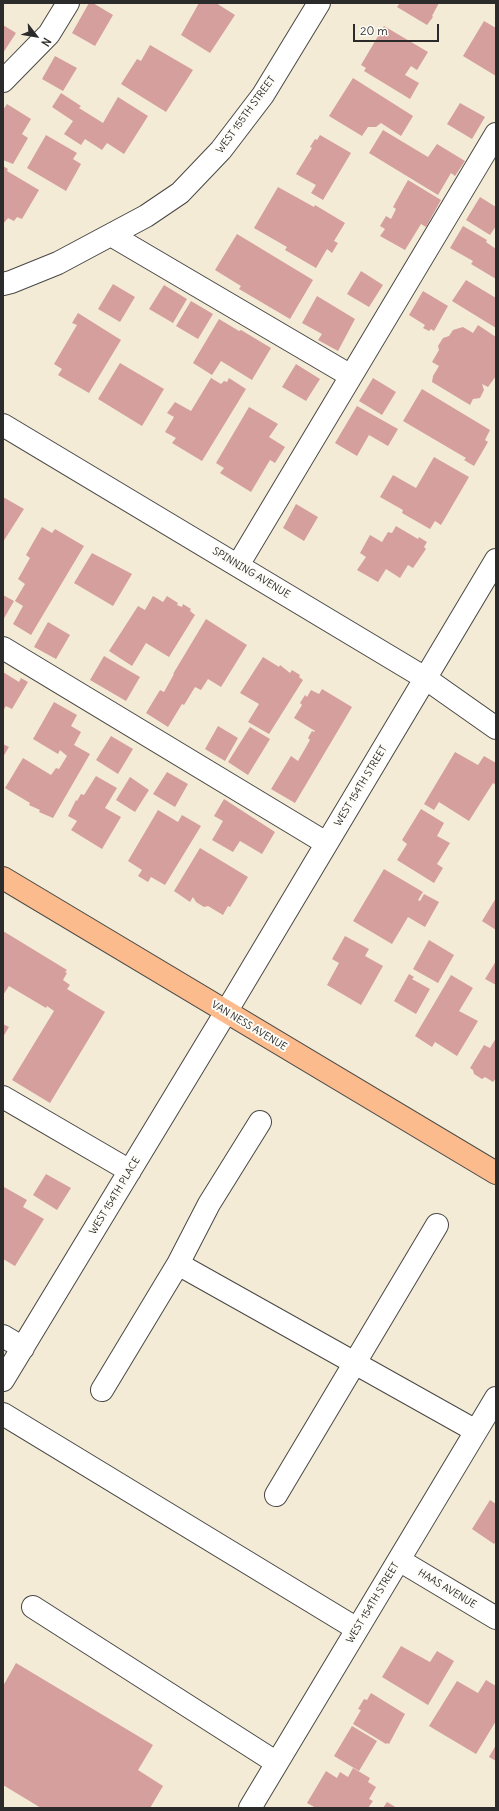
<!DOCTYPE html>
<style>
body{margin:0}
#map{position:relative;width:499px;height:1811px;overflow:hidden;background:#f3ebd6;font-family:Delius,sans-serif}
canvas{display:block}
.frame{position:absolute;inset:0;border:4px solid #2b2b2b;pointer-events:none}
.north{position:absolute;left:16px;top:16px;width:40px;height:40px;-webkit-text-stroke:3px #fdfcf7;paint-order:stroke;rotate:121deg;font-size:11px;font-weight:700;line-height:16px;text-align:center;color:#2b2b2b}
.north::after{content:'';display:block;margin:auto;width:14px;height:18px;background:#2b2b2b;clip-path:polygon(50% 0,100% 100%,50% 72%,0 100%)}
.scale{position:absolute;left:353px;top:24px;width:86px;height:18px;box-sizing:border-box;border:2px solid #2b2b2b;border-top:0;padding-left:5px;font-size:12px;line-height:14px;white-space:nowrap;color:#2b2b2b;-webkit-text-stroke:3px #fdfcf7;paint-order:stroke}
</style>
<div id="map">
<canvas width="499" height="1811"></canvas>
<div class="frame"></div>
<div class="north">N</div>
<div class="scale">20 m</div>
</div>
<script>
const g = document.querySelector('canvas').getContext('2d');
g.lineJoin = 'round';
function fill(path, color) { g.fillStyle = color; g.fill(path, 'evenodd'); }
const toPath = rows => new Path2D(rows.map(r => 'M' + r).join(''));
function trace(path, color, width, dash) { g.strokeStyle = color; g.lineWidth = width; g.lineCap = dash ? 'butt' : 'round'; g.setLineDash(dash || []); g.stroke(path); }
function write(font, color, halo, rows, align = 'center') {
  g.font = font + ' Delius,sans-serif'; g.lineWidth = 4; g.setLineDash([]); g.textBaseline = 'middle'; g.strokeStyle = halo; g.fillStyle = color; for (const [text, x, y, turn = 0] of rows) {
    g.save(); g.translate(x, y); g.rotate((+turn || 0) * Math.PI / 180); g.textAlign = isNaN(turn) ? turn : align; if (halo) g.strokeText(text, 0, 0); g.fillText(text, 0, 0); g.restore();
  }
}
const building = toPath([
 [89,3,93,3,113,15,95,46,72,33],
 [199,3,216,3,235,15,210,53,181,35],
 [400,3,439,3,432,16,433,17,427,25,397,7],
 [484,21,496,28,496,76,463,56],
 [3,25,16,33,3,53],
 [384,26,428,52,417,70,411,66,405,75,419,83,410,99,364,71,366,68,361,65],
 [150,45,193,70,166,112,121,84,137,59,141,61],
 [55,56,77,68,63,91,42,79],
 [353,78,413,116,401,136,381,123,376,127,368,127,362,136,329,116],
 [61,93,81,106,79,108,103,123,118,97,148,116,124,154,107,143,102,150,85,139,81,145,64,134,73,121,52,107],
 [460,103,485,117,472,139,447,124],
 [7,104,31,119,22,134,28,138,13,164,3,160,3,110],
 [383,130,428,157,437,144,465,161,455,176,451,173,438,195,369,153],
 [46,135,77,153,73,159,81,164,66,191,27,168],
 [320,135,351,153,323,200,311,193,316,185,296,174,312,148,310,147,315,139,317,140],
 [3,166,8,169,7,171,39,190,22,219,17,217,14,221,8,218,3,224],
 [408,180,441,200,426,227,421,224,405,250,380,236,385,229,380,226,386,216,391,219,396,209,393,207],
 [278,187,314,207,315,205,345,223,334,241,338,243,332,253,327,249,316,268,285,250,287,247,254,228],
 [480,197,496,207,496,226,490,235,466,220],
 [463,226,487,240,486,242,496,249,496,279,471,264,473,261,450,248],
 [237,234,313,280,290,319,239,289,241,286,215,270],
 [361,271,383,285,369,307,347,294],
 [466,280,496,298,496,328,452,301],
 [113,284,135,297,120,322,98,309],
 [164,285,187,299,173,323,149,309],
 [423,291,448,306,434,331,431,329,429,331,423,328,425,325,409,315],
 [317,296,355,319,338,351,318,340,322,334,302,323],
 [191,301,213,314,198,339,176,326],
 [78,313,121,340,89,393,58,375,62,369,54,364,77,325,72,323],
 [219,319,239,331,241,330,271,348,252,380,221,361,212,375,193,363],
 [478,325,496,337,496,376,488,387,482,384,484,390,480,398,473,399,470,405,432,382,433,376,439,366,432,362,439,350,438,346,443,338,449,336,453,330,463,327,473,333],
 [120,363,164,389,142,426,98,399],
 [296,364,320,379,306,401,282,387],
 [211,378,221,384,224,381,227,382,229,378,246,389,202,461,172,443,176,438,165,432,174,417,167,413,175,402,191,411],
 [373,378,396,392,382,415,359,401],
 [422,389,490,430,485,440,488,442,474,466,464,460,466,458,403,421],
 [357,406,398,429,388,446,369,435,357,456,335,443],
 [249,407,278,424,269,437,285,447,275,463,270,460,251,492,220,473,224,468,216,463],
 [434,457,469,477,441,525,435,521,430,529,402,513,403,510,380,497,393,475,416,488],
 [3,497,24,509,3,542],
 [296,504,318,517,304,541,283,528],
 [396,526,418,539,419,537,427,542,424,547,426,549,413,568,408,565,400,578,386,569,378,582,357,570,366,557,360,553,370,535,382,542,388,532,392,533],
 [42,527,52,533,55,529,84,546,31,635,13,624,23,606,15,601,25,584,18,579,30,558,26,555],
 [92,553,132,574,113,606,74,583],
 [3,595,14,601,3,620],
 [153,596,163,602,167,596,178,603,177,605,182,607,183,604,191,609,190,611,195,615,169,657,146,643,132,666,109,651,138,606,145,610],
 [206,619,247,645,221,687,208,679,201,690,195,687,184,705,182,704,168,727,146,713,160,690,164,692,174,674,173,674],
 [48,622,70,635,56,659,34,647],
 [104,656,140,677,126,701,90,680],
 [263,657,279,667,280,665,290,673,292,670,300,675,299,677,303,680,269,734,248,722,259,704,240,693],
 [3,672,19,682,21,678,28,682,12,709,6,706,3,711],
 [322,689,352,707,295,803,271,789,291,756,298,761,310,740,308,738,312,731,314,732,315,731,294,718,302,705,300,703,305,695,307,697,311,690,319,694],
 [54,702,77,715,71,726,81,732,74,745,90,754,53,818,39,812,40,810,29,805,30,803,5,788,23,758,51,775,56,768,59,769,67,756,60,750,58,754,33,739],
 [218,726,238,738,225,761,205,749],
 [250,727,270,739,248,775,228,762],
 [111,736,133,749,118,774,96,760],
 [3,744,9,747,3,757],
 [455,752,478,765,484,756,496,763,496,785,493,783,469,821,439,802,434,810,424,804],
 [167,772,188,784,175,807,153,794],
 [96,776,117,788,105,808,121,817,102,849,71,830,77,821,68,816,76,800,77,801,81,794,84,795],
 [130,777,149,790,135,812,116,800],
 [224,799,275,832,262,854,240,841,233,852,212,840,223,821,214,816],
 [421,809,444,823,437,836,450,843,437,864,443,868,434,883,397,860,407,844,402,840],
 [158,810,178,822,182,815,201,826,165,885,151,877,148,882,138,876,142,870,128,861],
 [200,848,248,877,230,907,228,906,223,915,208,906,204,907,196,902,193,897,190,902,174,891],
 [384,869,423,892,418,900,420,901,424,894,439,902,425,927,408,917,392,944,353,921],
 [496,898,496,930,482,921],
 [3,931,67,970,65,972,67,973,63,980,70,985,67,989,105,1012,50,1103,12,1080,54,1011,47,1006,46,1008,9,986,3,995],
 [345,936,369,949,365,956,383,966,361,1005,327,985,339,963,332,959],
 [429,940,454,955,438,983,413,969],
 [496,961,496,985,485,979],
 [409,974,414,977,412,979,430,989,416,1014,394,1001],
 [451,975,473,988,459,1011,478,1021,457,1056,435,1042,432,1047,415,1036],
 [3,1024,9,1027,3,1037],
 [496,1038,496,1078,493,1082,485,1077,482,1079,474,1074,473,1070,470,1068,484,1045,490,1048],
 [46,1174,71,1188,57,1210,33,1195],
 [4,1187,27,1200,23,1207,44,1219,15,1266,3,1259],
 [490,1500,496,1504,496,1541,494,1544,472,1529],
 [401,1646,430,1662,437,1651,454,1661,428,1705,382,1677],
 [16,1663,153,1745,138,1770,163,1786,150,1808,41,1808,3,1785,3,1686],
 [486,1680,496,1686,496,1721,476,1754,429,1726,457,1681,478,1693],
 [371,1693,405,1714,389,1744,387,1743,386,1744,353,1724,361,1710,358,1709,364,1699,367,1700],
 [352,1726,377,1741,359,1771,334,1756],
 [496,1745,496,1761,489,1757],
 [353,1768,370,1778,368,1782,376,1787,369,1799,373,1801,368,1808,316,1808,307,1803,326,1771,337,1778,340,1772,348,1777],
 [387,1802,397,1808,383,1808]
]);
const minor = toPath([
 [3,81,49,34,68,3],
 [111,235,351,376],
 [3,284,11,282,58,263,146,216,180,193,221,150,263,95,319,3],
 [3,425,425,678,496,728],
 [238,565,496,134],
 [3,648,326,843],
 [3,1097,130,1171],
 [260,1122,209,1204,178,1264,476,1431],
 [3,1336,23,1348],
 [3,1380,226,1012,496,560],
 [102,1390,178,1264],
 [3,1414,357,1629],
 [276,1495,437,1225],
 [399,1560,496,1618],
 [33,1607,277,1763],
 [250,1808,496,1398]
]);
const major = toPath([
 [3,878,496,1173]
]);
const streetNames = [
 ["WEST 155TH STREET",246,115,-54],
 ["SPINNING AVENUE",251,573,31],
 ["WEST 154TH STREET",361,786,-59],
 ["VAN NESS AVENUE",249,1026,31],
 ["WEST 154TH PLACE",115,1196,-59],
 ["HAAS AVENUE",447,1589,31],
 ["WEST 154TH STREET",373,1603,-59]
];
fill(building, '#d59f9d');
trace(minor, '#494845', 24);
trace(major, '#494845', 24);
trace(minor, '#fff', 22);
trace(major, '#fbbb8c', 22);
write('10px', '#2b2b2b', '#fdfcf7', streetNames);
</script>
